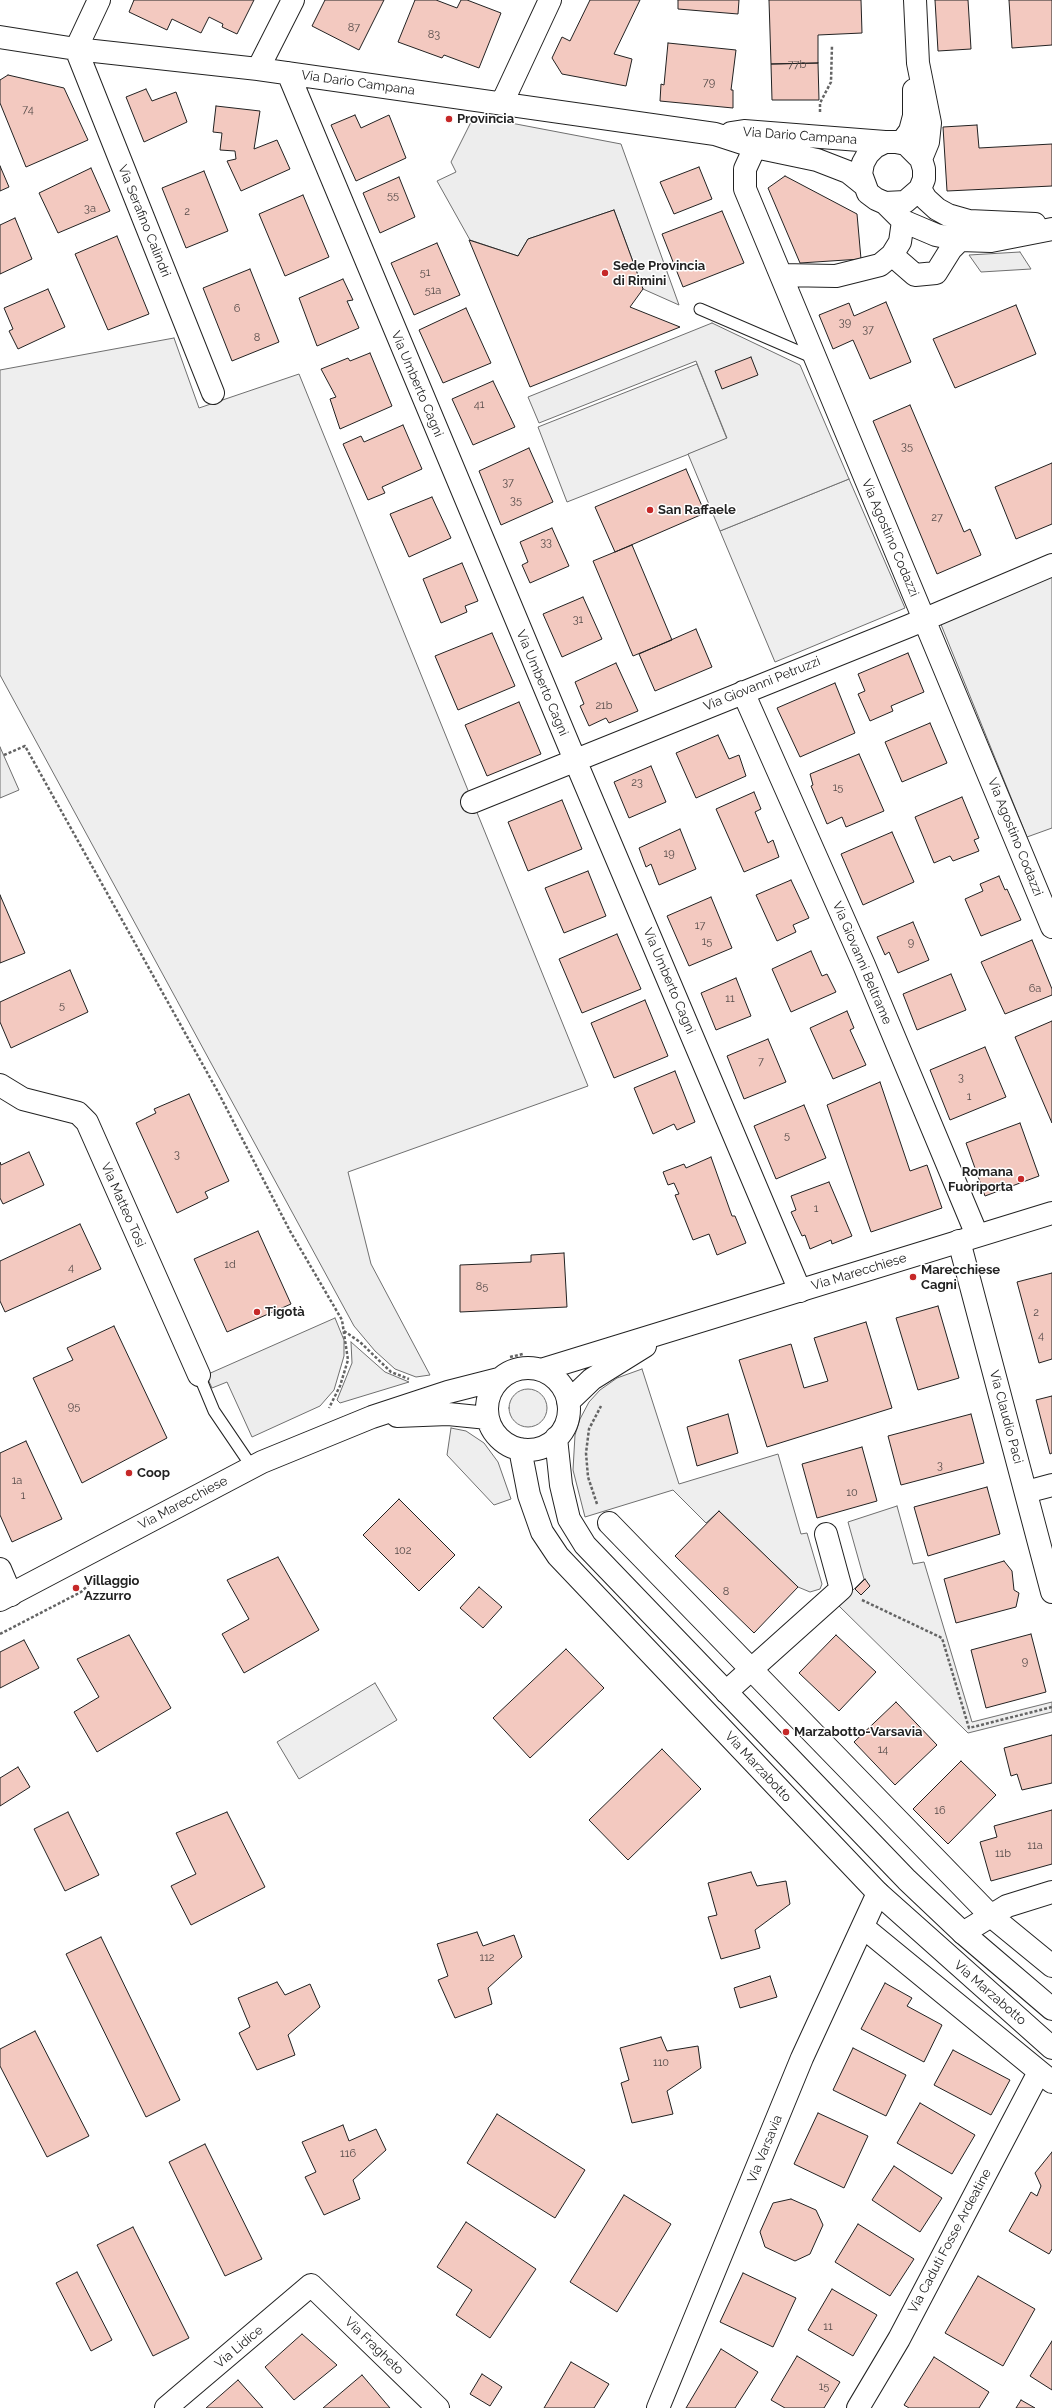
<!DOCTYPE html>
<meta charset="utf-8">
<style>
body{margin:0}
canvas{display:block;background:#fff}
</style>
<canvas width="1052" height="2408"></canvas>
<script>
const g = document.querySelector('canvas').getContext('2d');
g.lineJoin = 'round';
function fill(path, color) { g.fillStyle = color; g.fill(path, 'evenodd'); }
const toPath = rows => new Path2D(rows.map(r => 'M' + r).join(''));
function trace(path, color, width, dash) { g.strokeStyle = color; g.lineWidth = width; g.lineCap = dash ? 'butt' : 'round'; g.setLineDash(dash || []); g.stroke(path); }
function write(font, color, halo, rows, align = 'center') {
  g.font = font + ' Raleway,sans-serif'; g.lineWidth = 3; g.setLineDash([]); g.textBaseline = 'middle'; g.strokeStyle = halo; g.fillStyle = color; for (const [text, x, y, turn = 0] of rows) {
    g.save(); g.translate(x, y); g.rotate((+turn || 0) * Math.PI / 180); g.textAlign = isNaN(turn) ? turn : align; if (halo) g.strokeText(text, 0, 0); g.fillText(text, 0, 0); g.restore();
  }
}
const green = toPath([
 [174,338,199,408,299,374,588,1086,348,1172,371,1264,430,1375,416,1377,395,1369,375,1351,354,1326,0,675,0,370,174,338],
 [697,364,727,439,567,502,538,427,697,364],
 [849,479,905,608,775,662,720,531,849,479],
 [1052,574,1052,828,1027,837,940,622,1052,574],
 [351,1342,385,1372,409,1382,340,1403,337,1400,352,1363,351,1342],
 [642,1369,679,1484,778,1454,801,1534,807,1533,822,1584,820,1589,810,1592,798,1587,719,1511,706,1523,673,1490,585,1517,573,1470,575,1435,580,1419,589,1402,600,1390,617,1378,642,1369],
 '509 1408a19 19 0 1 1 38 0a19 19 0 1 1-38 0Z',
 [451,1428,466,1431,484,1443,498,1462,511,1499,494,1505,447,1455,451,1428],
 [897,1506,913,1564,924,1562,972,1722,1052,1702,1052,1712,968,1733,838,1605,864,1579,848,1522,897,1506],
 [375,1683,397,1720,299,1779,277,1742,375,1683]
]);
const parking = toPath([
 [474,116,621,144,679,305,643,289,614,210,528,239,518,256,470,240,437,181,456,172,451,162,474,116],
 [1020,252,1031,269,981,272,969,255,1020,252],
 [712,323,800,365,849,479,720,531,688,454,727,438,696,361,539,423,528,397,712,323],
 [0,747,19,790,0,798,0,747],
 [335,1318,344,1340,344,1356,334,1390,320,1406,252,1437,227,1382,212,1388,206,1375,335,1318]
]);
const building = toPath([
 [134,0,254,0,237,34,222,27,223,24,209,17,201,33,172,19,167,30,129,12,134,0],
 [325,0,384,0,359,50,312,26,325,0],
 [415,0,436,0,457,8,461,0,467,0,501,13,479,68,444,55,442,58,398,42,415,0],
 [590,0,640,0,614,54,632,59,626,86,562,74,552,58,562,37,570,41,590,0],
 [678,0,739,0,738,14,678,9,678,0],
 [769,0,861,0,862,33,818,35,818,63,771,64,769,0],
 [935,0,968,0,971,49,938,51,935,0],
 [1009,0,1052,0,1052,45,1012,48,1009,0],
 [668,43,736,50,731,90,733,90,733,108,660,101,661,84,664,85,668,43],
 [818,63,819,100,772,100,771,64,818,63],
 [8,75,64,88,88,140,26,167,0,103,0,80,8,75],
 [146,89,152,101,176,92,187,122,144,142,126,97,146,89],
 [216,106,260,111,254,149,277,140,290,169,241,191,227,161,236,159,235,151,220,150,222,133,213,132,216,106],
 [355,115,361,128,389,115,406,158,356,181,331,125,355,115],
 [977,125,979,148,1052,144,1052,186,947,191,943,127,977,125],
 [0,166,9,187,0,191,0,166],
 [699,167,712,199,674,214,660,182,699,167],
 [91,168,110,211,58,233,39,193,91,168],
 [204,171,228,231,186,248,162,188,204,171],
 [785,176,857,214,861,259,800,263,768,188,785,176],
 [399,177,415,217,380,233,363,193,399,177],
 [303,195,329,257,285,276,259,214,303,195],
 [614,210,643,289,630,307,680,327,530,387,469,240,518,256,528,239,614,210],
 [722,211,744,263,683,287,662,234,722,211],
 [15,218,32,259,0,274,0,225,15,218],
 [117,236,149,314,108,330,75,254,117,236],
 [437,243,460,295,414,315,391,263,437,243],
 [250,269,279,342,232,361,203,288,250,269],
 [343,279,353,300,347,301,359,328,317,346,299,298,343,279],
 [48,289,65,327,18,349,9,331,13,329,4,308,48,289],
 [886,302,911,362,870,379,853,340,833,349,819,315,849,303,854,316,886,302],
 [1016,305,1036,354,955,388,933,339,1016,305],
 [466,308,491,363,443,383,419,330,466,308],
 [370,353,392,406,340,429,330,399,336,397,321,369,348,358,350,361,370,353],
 [751,357,758,375,722,389,715,371,751,357],
 [493,381,515,427,473,445,452,399,493,381],
 [910,405,964,532,970,529,981,555,937,574,873,421,910,405],
 [403,425,422,469,382,487,385,493,368,500,343,444,361,436,364,442,403,425],
 [529,448,553,502,501,525,479,471,529,448],
 [1052,463,1052,524,1016,539,995,487,1052,463],
 [686,469,705,513,615,552,595,507,686,469],
 [432,497,451,538,409,557,390,514,432,497],
 [552,528,569,566,530,583,522,565,528,562,520,542,552,528],
 [632,545,672,640,633,656,593,561,632,545],
 [462,563,478,601,465,606,467,612,441,623,423,579,462,563],
 [583,597,602,639,562,657,543,614,583,597],
 [696,629,712,667,655,691,639,654,696,629],
 [492,633,515,686,458,710,435,656,492,633],
 [908,653,924,692,891,706,893,711,870,721,858,694,865,691,858,674,908,653],
 [616,663,638,711,609,723,606,718,589,726,580,706,584,704,575,682,616,663],
 [835,683,855,733,800,757,777,708,835,683],
 [519,702,541,754,487,776,465,725,519,702],
 [930,723,947,763,902,782,885,742,930,723],
 [718,735,729,759,739,755,746,776,696,798,676,753,718,735],
 [859,754,884,811,846,827,842,817,827,824,811,786,813,785,810,774,859,754],
 [651,766,666,802,629,818,614,782,651,766],
 [754,792,761,809,755,812,768,843,773,840,779,857,744,872,716,809,754,792],
 [962,797,979,838,974,840,979,851,953,861,950,856,934,863,915,817,962,797],
 [562,800,582,849,528,871,508,822,562,800],
 [680,829,696,869,659,885,651,864,646,867,639,848,680,829],
 [892,832,914,882,863,905,841,854,892,832],
 [588,871,606,916,564,933,545,888,588,871],
 [999,876,1005,890,1007,889,1021,920,981,936,965,899,983,891,980,884,999,876],
 [791,880,809,918,793,925,796,932,777,941,756,895,791,880],
 [0,895,25,953,0,963,0,895],
 [711,897,732,948,689,966,667,916,711,897],
 [913,922,929,960,898,973,889,952,885,955,877,937,913,922],
 [617,934,641,989,582,1013,559,959,617,934],
 [1032,940,1052,989,1052,995,1005,1014,981,962,1032,940],
 [811,951,822,976,827,974,836,992,791,1012,772,969,811,951],
 [70,970,88,1012,11,1048,0,1022,0,1002,70,970],
 [951,974,966,1010,917,1030,903,994,951,974],
 [736,978,751,1016,716,1030,701,993,736,978],
 [645,1000,668,1056,614,1078,591,1023,645,1000],
 [847,1011,854,1028,850,1030,866,1065,833,1079,810,1028,847,1011],
 [1052,1021,1052,1123,1015,1037,1052,1021],
 [768,1039,786,1082,744,1099,727,1056,768,1039],
 [985,1047,1006,1097,950,1120,930,1070,985,1047],
 [675,1071,695,1122,677,1130,674,1124,653,1134,634,1088,675,1071],
 [880,1082,910,1171,927,1165,942,1208,871,1232,827,1105,880,1082],
 [189,1094,229,1181,205,1192,208,1198,177,1213,136,1123,156,1113,154,1109,189,1094],
 [804,1105,826,1158,776,1179,754,1126,804,1105],
 [1020,1123,1039,1176,985,1196,966,1143,1020,1123],
 [29,1152,44,1185,3,1204,0,1198,0,1162,1,1165,29,1152],
 [711,1157,732,1216,735,1216,746,1243,717,1255,709,1234,693,1240,675,1195,679,1194,674,1183,668,1185,663,1172,684,1164,686,1168,711,1157],
 [829,1182,852,1236,832,1244,831,1240,810,1249,805,1235,802,1236,791,1212,796,1210,791,1196,829,1182],
 [80,1224,101,1269,5,1312,0,1301,0,1261,80,1224],
 [258,1231,291,1304,227,1332,194,1259,258,1231],
 [564,1253,567,1307,460,1312,460,1265,531,1262,531,1255,564,1253],
 [1052,1273,1052,1359,1039,1363,1017,1282,1052,1273],
 [938,1306,959,1378,918,1390,896,1318,938,1306],
 [866,1322,892,1408,767,1447,739,1360,791,1344,804,1388,828,1381,814,1338,866,1322],
 [114,1326,167,1438,82,1483,33,1378,73,1360,67,1348,114,1326],
 [1052,1396,1052,1453,1050,1454,1036,1400,1052,1396],
 [728,1414,738,1453,697,1466,687,1427,728,1414],
 [971,1414,984,1463,901,1485,888,1436,971,1414],
 [26,1441,62,1519,12,1542,0,1515,0,1453,26,1441],
 [862,1447,877,1501,817,1518,802,1464,862,1447],
 [987,1487,1000,1534,928,1556,914,1507,987,1487],
 [399,1499,455,1555,419,1591,363,1535,399,1499],
 [719,1511,798,1587,754,1633,675,1556,719,1511],
 [278,1557,319,1630,244,1673,222,1634,249,1619,227,1580,278,1557],
 [1004,1561,1012,1571,1014,1590,1019,1593,1016,1607,956,1623,944,1579,1004,1561],
 [865,1579,870,1586,861,1595,855,1589,865,1579],
 [479,1587,502,1607,483,1628,460,1608,479,1587],
 [1031,1634,1046,1692,986,1708,971,1650,1031,1634],
 [129,1635,171,1708,97,1752,74,1712,99,1697,77,1659,129,1635],
 [836,1635,876,1672,839,1711,799,1673,836,1635],
 [24,1640,39,1668,0,1688,0,1652,24,1640],
 [566,1649,604,1688,530,1758,493,1718,566,1649],
 [896,1702,937,1745,895,1785,854,1742,896,1702],
 [1052,1735,1052,1783,1022,1790,1017,1774,1011,1776,1004,1748,1052,1735],
 [662,1749,701,1789,628,1860,589,1820,662,1749],
 [961,1761,996,1795,948,1844,913,1809,961,1761],
 [18,1767,30,1787,0,1806,0,1778,18,1767],
 [1052,1810,1052,1864,991,1881,980,1842,997,1837,994,1826,1052,1810],
 [68,1812,99,1875,65,1891,34,1829,68,1812],
 [227,1812,265,1887,191,1925,171,1886,196,1874,176,1833,227,1812],
 [751,1872,757,1886,786,1881,790,1904,755,1930,760,1948,721,1959,708,1917,717,1915,708,1883,751,1872],
 [477,1932,483,1946,514,1935,522,1957,488,1988,492,2004,455,2018,438,1980,448,1976,437,1944,477,1932],
 [101,1937,180,2100,146,2117,66,1954,101,1937],
 [770,1976,777,1997,740,2008,734,1988,770,1976],
 [277,1982,285,1995,310,1984,320,2007,288,2035,295,2055,257,2070,239,2033,250,2027,238,1998,277,1982],
 [885,1983,912,1998,907,2006,942,2025,924,2062,861,2029,885,1983],
 [35,2031,89,2136,47,2157,0,2066,0,2049,35,2031],
 [661,2037,667,2051,698,2046,701,2068,667,2091,673,2114,632,2123,621,2083,629,2080,620,2048,661,2037],
 [853,2048,906,2075,886,2116,833,2090,853,2048],
 [953,2050,1010,2080,991,2115,934,2085,953,2050],
 [920,2103,975,2135,952,2174,897,2143,920,2103],
 [818,2113,868,2136,844,2188,794,2164,818,2113],
 [497,2114,585,2170,555,2218,467,2163,497,2114],
 [343,2125,349,2141,376,2129,386,2150,353,2180,360,2199,324,2215,305,2177,316,2172,302,2142,343,2125],
 [205,2144,262,2259,225,2276,169,2162,205,2144],
 [1052,2152,1052,2249,1049,2254,1009,2231,1031,2192,1037,2196,1041,2186,1035,2173,1052,2152],
 [894,2166,942,2198,920,2232,872,2200,894,2166],
 [624,2195,671,2224,617,2312,570,2282,624,2195],
 [791,2199,816,2210,823,2225,810,2254,795,2261,765,2247,760,2232,773,2203,791,2199],
 [466,2222,536,2269,490,2338,456,2315,472,2290,437,2267,466,2222],
 [858,2224,914,2259,890,2296,835,2262,858,2224],
 [133,2227,189,2338,153,2356,97,2245,133,2227],
 [77,2272,112,2340,91,2351,56,2283,77,2272],
 [743,2273,796,2298,773,2347,720,2322,743,2273],
 [978,2276,1035,2309,1003,2366,945,2333,978,2276],
 [832,2289,877,2315,853,2356,808,2330,832,2289],
 [302,2334,337,2365,294,2400,265,2367,302,2334],
 [1052,2341,1052,2390,1030,2376,1052,2341],
 [721,2349,758,2372,735,2408,686,2408,721,2349],
 [797,2356,840,2382,824,2408,785,2408,771,2400,797,2356],
 [934,2357,989,2392,979,2408,909,2408,904,2405,934,2357],
 [571,2362,609,2384,594,2408,544,2408,571,2362],
 [482,2374,502,2387,490,2406,470,2394,482,2374],
 [362,2375,390,2408,323,2408,362,2375],
 [238,2380,263,2408,206,2408,238,2380],
 [1021,2400,1035,2408,1016,2408,1021,2400]
]);
const path = toPath([
 [820,112,820,103,831,82,832,45],
 [4,755,25,746,218,1092,290,1231,342,1320,348,1360,340,1386,329,1408],
 [344,1331,360,1342,391,1372,409,1379],
 [510,1357,523,1354],
 [597,1504,588,1477,586,1453,589,1429,601,1406],
 [862,1600,942,1638,969,1728,1052,1707],
 [0,1634,81,1592,96,1578]
]);
const lane = toPath([
 [700,309,814,358],
 [199,1375,214,1411,252,1467]
]);
const street = toPath([
 [99,0,76,49,213,393],
 [915,0,918,63,930,123,928,142,921,159],
 [0,37,76,49,258,69,715,134,755,147,817,160,848,172,863,184],
 [258,69,293,0],
 [288,73,575,760,800,1291],
 [502,103,550,0],
 [731,133,744,131,885,142],
 [901,143,910,131,914,116,914,90],
 [755,147,745,169,745,189,1052,927],
 [920,189,926,199,937,209,948,215,969,221,1035,224],
 [885,203,905,202,920,189,924,179,924,169,921,159,906,144,896,142,885,142,875,147,868,154,863,163,861,174,868,193,876,199,885,203,903,221,936,235,960,240,991,241,1052,229],
 [892,255,915,275,936,273,951,249,960,240],
 [781,275,836,276,880,265,892,255,900,242,903,221],
 [743,692,864,965,977,1235],
 [472,802,909,626,1052,565],
 [0,1085,23,1099,78,1113,87,1122,199,1375],
 [959,1241,1052,1592],
 [1026,1492,1052,1485],
 [609,1523,991,1916,1052,1966],
 [0,1569,11,1595],
 [726,1692,841,1589,826,1534],
 [863,1927,1052,2082],
 [963,1933,1007,1906,1052,1892],
 [166,2408,311,2285,438,2408],
 [658,2408,802,2058,878,1893],
 [858,2408,899,2339,1039,2072]
]);
const secondary = toPath([
 '487 1409a41 41 0 1 1 82 0a41 41 0 1 1-82 0Z',
 [541,1370,1052,1213],
 [568,1402,592,1379,645,1346],
 [397,1416,448,1414,488,1418],
 [556,1438,561,1485,569,1519,585,1545,907,1880,963,1933,1052,2009],
 [520,1449,529,1495,542,1532,558,1556,878,1893,1052,2048],
 [0,1600,262,1462,372,1417,448,1392,499,1379]
]);
const markers = [
 [449,119,4,"#c62828"],
 [605,273,4,"#c62828"],
 [650,510,4,"#c62828"],
 [1021,1179,4,"#c62828"],
 [913,1277,4,"#c62828"],
 [257,1312,4,"#c62828"],
 [129,1473,4,"#c62828"],
 [76,1588,4,"#c62828"],
 [786,1732,4,"#c62828"]
];
const numberNames = [
 ["87",354,28],
 ["83",434,35],
 ["77b",797,65],
 ["79",709,83],
 ["74",28,110],
 ["55",393,196],
 ["3a",90,209],
 ["2",187,212],
 ["51",425,273],
 ["51a",433,291],
 ["6",237,309],
 ["39",845,323],
 ["37",868,330],
 ["8",257,338],
 ["41",479,405],
 ["35",907,447],
 ["37",508,483],
 ["35",516,501],
 ["27",937,518],
 ["33",546,543],
 ["31",578,620],
 ["21b",604,706],
 ["23",637,783],
 ["15",838,788],
 ["19",669,854],
 ["17",700,926],
 ["15",707,942],
 ["9",911,943],
 ["6a",1035,989],
 ["11",730,999],
 ["5",62,1006],
 ["7",761,1062],
 ["3",961,1078],
 ["1",969,1097],
 ["5",787,1136],
 ["3",177,1155],
 ["1",816,1209],
 ["1d",230,1265],
 ["4",71,1268],
 ["85",482,1287],
 ["2",1036,1313],
 ["4",1041,1336],
 ["95",74,1407],
 ["3",940,1466],
 ["1a",17,1481],
 ["10",852,1493],
 ["1",23,1496],
 ["102",403,1551],
 ["8",726,1592],
 ["9",1025,1662],
 ["14",883,1750],
 ["16",940,1811],
 ["11a",1035,1846],
 ["11b",1003,1854],
 ["112",487,1958],
 ["110",661,2063],
 ["116",348,2154],
 ["11",828,2327],
 ["15",824,2387]
];
const streetNames = [
 ["Via Dario Campana",358,83,8],
 ["Via Dario Campana",800,136,4],
 ["Via Serafino Calindri",144,221,68],
 ["Via Umberto Cagni",417,384,67],
 ["Via Agostino Codazzi",890,538,67],
 ["Via Umberto Cagni",542,683,67],
 ["Via Giovanni Petruzzi",762,684,-22],
 ["Via Agostino Codazzi",1015,837,68],
 ["Via Giovanni Beltrame",862,963,67],
 ["Via Umberto Cagni",669,981,67],
 ["Via Matteo Tosi",123,1205,66],
 ["Via Marecchiese",859,1272,-17],
 ["Via Claudio Paci",1006,1417,75],
 ["Via Marecchiese",183,1503,-28],
 ["Via Marzabotto",758,1767,47],
 ["Via Marzabotto",990,1993,41],
 ["Via Varsavia",765,2149,-68],
 ["Via Caduti Fosse Ardeatine",950,2241,-62],
 ["Via Fragheto",374,2346,44],
 ["Via Lidice",239,2347,-40]
];
const poiNames = [
 ["Provincia",457,119],
 ["Sede Provincia",613,266],
 ["di Rimini",613,281],
 ["San Raffaele",658,510],
 ["Romana",1013,1172,"right"],
 ["Fuoriporta",1013,1187,"right"],
 ["Marecchiese",921,1270],
 ["Cagni",921,1285],
 ["Tigotà",265,1312],
 ["Coop",137,1473],
 ["Villaggio",84,1581],
 ["Azzurro",84,1596],
 ["Marzabotto-Varsavia",794,1732]
];
fill(green, '#eee');
trace(green, '#6f6f6f', 1);
fill(parking, '#ededed');
trace(parking, '#6f6f6f', 1);
fill(building, '#f3c9c0');
trace(building, '#222', 1);
trace(lane, '#222', 13);
trace(street, '#222', 24);
trace(secondary, '#222', 24);
trace(path, '#646464', 2.5, [3, 2]);
trace(lane, '#fff', 11);
trace(street, '#fff', 22);
trace(secondary, '#fff', 22);
for (const [x, y, r, color] of markers) { const dot = new Path2D(); dot.arc(x, y, r, 0, 2 * Math.PI); g.fillStyle = color; g.fill(dot); trace(dot, '#fff', 1.5); }
write('11px', '#564c4a', null, numberNames);
write('13px', '#222', '#fff', streetNames);
write('bold 13px', '#222', '#fff', poiNames, 'left');
</script>
